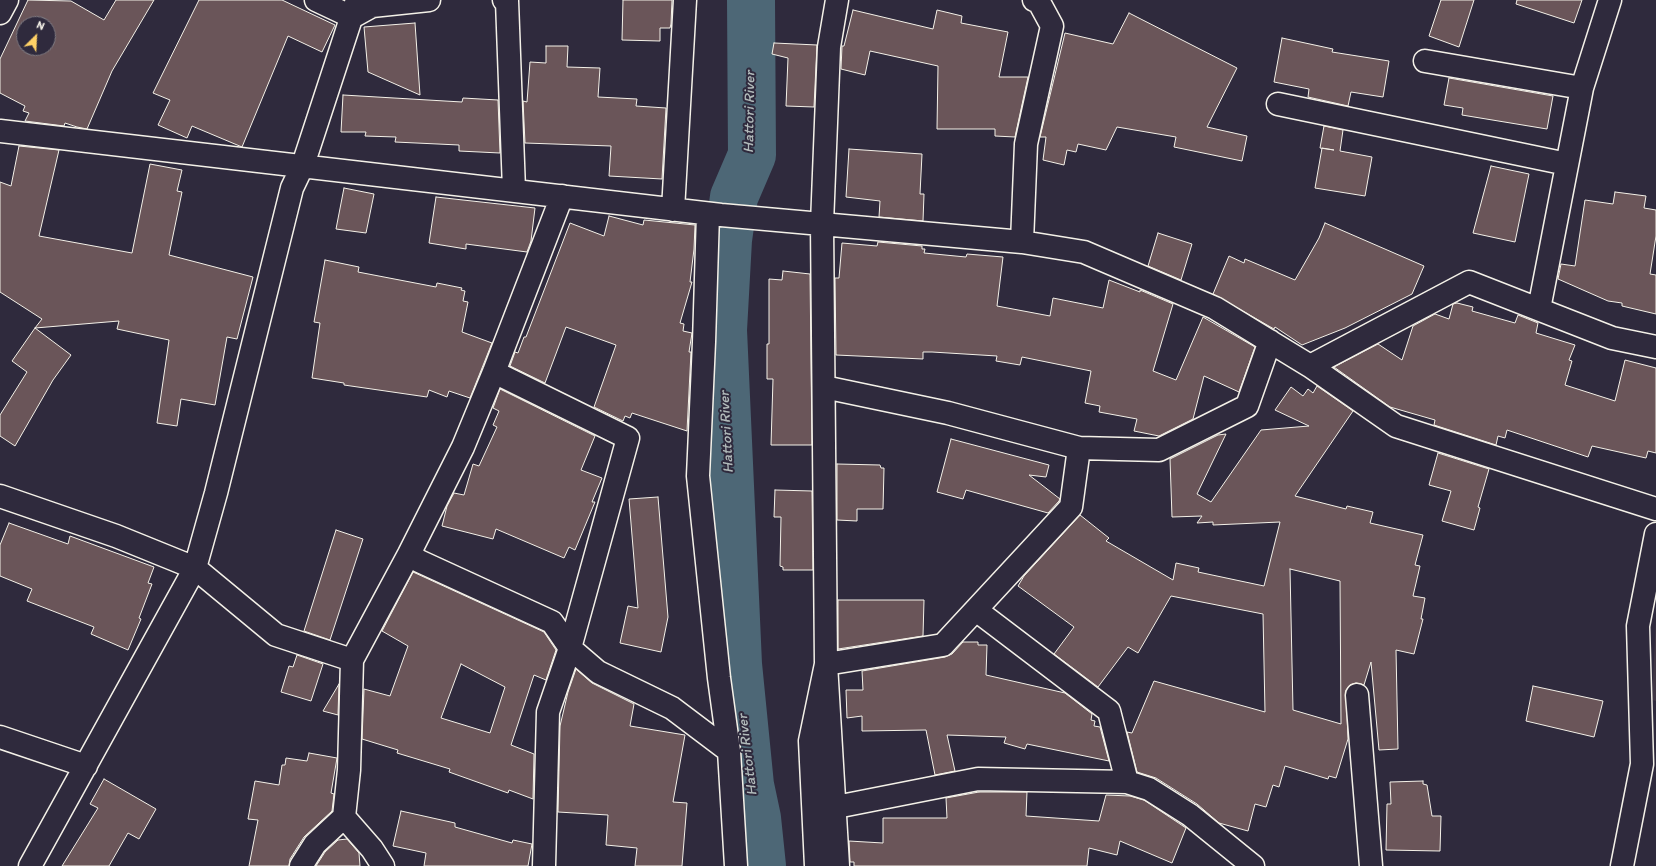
<!DOCTYPE html>
<style>
body{margin:0}
#map{position:relative;width:1656px;height:866px;overflow:hidden;background:#2f2a3d;font-family:Itim,sans-serif}
canvas{display:block}
.north{position:absolute;left:16px;top:16px;width:40px;height:40px;box-sizing:border-box;background:#2f2a3d;border:1px solid #7e7a81;border-radius:50%;rotate:24deg;font-size:11px;font-weight:700;line-height:16px;text-align:center;color:#f4f1e8}
.north::after{content:'';display:block;margin:auto;width:14px;height:18px;background:#ffd166;clip-path:polygon(50% 0,100% 100%,50% 72%,0 100%)}
</style>
<div id="map">
<canvas width="1656" height="866"></canvas>
<div class="north">N</div>
</div>
<script>
const g = document.querySelector('canvas').getContext('2d');
g.lineJoin = 'round';
function fill(path, color) { g.fillStyle = color; g.fill(path, 'evenodd'); }
const toPath = rows => new Path2D(rows.map(r => 'M' + r).join(''));
function trace(path, color, width, dash) { g.strokeStyle = color; g.lineWidth = width; g.lineCap = dash ? 'butt' : 'round'; g.setLineDash(dash || []); g.stroke(path); }
function write(font, color, halo, rows, align = 'center') {
  g.font = font + ' Itim,sans-serif'; g.lineWidth = 4; g.setLineDash([]); g.textBaseline = 'middle'; g.strokeStyle = halo; g.fillStyle = color; for (const [text, x, y, turn = 0] of rows) {
    g.save(); g.translate(x, y); g.rotate((+turn || 0) * Math.PI / 180); g.textAlign = isNaN(turn) ? turn : align; if (halo) g.strokeText(text, 0, 0); g.fillText(text, 0, 0); g.restore();
  }
}
const built = toPath([
 [1656,619,1656,701,1652,700]
]);
const river = toPath([
 [751,0,752,155,734,197,728,240,723,330,738,664,750,785,757,818,762,866]
]);
const building = toPath([
 [28,0,71,1,104,20,116,0,154,0,112,71,87,129,77,127,65,123,64,126,25,121,29,113,23,111,25,106,0,93,0,59,28,0],
 [24,24,48,24,48,48,24,48,24,24],
 [199,0,282,0,335,25,322,52,288,36,242,147,192,126,187,138,158,125,170,100,153,93,199,0],
 [623,0,672,0,671,24,670,28,660,28,660,41,622,40,623,0],
 [1441,0,1474,0,1459,47,1429,36,1441,0],
 [1517,0,1582,0,1574,23,1516,4,1517,0],
 [853,10,933,29,937,10,962,16,961,23,1008,32,999,77,1028,77,1015,137,995,136,995,129,937,129,938,66,870,51,865,75,841,69,842,46,844,46,853,10],
 [1129,13,1237,68,1207,127,1247,136,1242,161,1174,147,1176,137,1117,127,1106,150,1078,144,1076,152,1067,150,1064,165,1043,160,1046,137,1040,137,1065,33,1113,44,1129,13],
 [415,23,420,95,368,72,364,27,415,23],
 [1282,38,1333,49,1332,52,1389,61,1383,97,1351,92,1348,106,1308,97,1309,89,1274,82,1282,38],
 [774,43,817,45,814,107,786,106,788,58,772,54,774,43],
 [546,46,568,46,567,67,600,68,598,97,637,99,636,106,666,108,662,179,609,176,611,146,525,143,523,101,527,102,530,62,546,63,546,46],
 [1449,78,1553,96,1547,129,1462,115,1463,108,1444,105,1449,78],
 [343,95,462,102,463,98,498,100,500,153,459,151,459,145,395,142,396,137,365,136,366,132,341,132,343,95],
 [1324,126,1343,130,1340,151,1372,157,1365,196,1315,188,1322,148,1334,150,1320,148,1324,126],
 [19,146,59,150,39,236,132,253,150,164,182,170,177,191,182,192,169,255,253,277,237,339,227,337,215,405,181,399,177,426,157,423,169,340,117,329,119,321,35,328,42,319,0,292,0,182,11,186,19,146],
 [849,149,922,154,920,194,924,194,923,221,879,217,880,201,846,197,849,149],
 [1491,166,1529,174,1515,242,1473,233,1491,166],
 [344,188,374,194,366,233,336,229,344,188],
 [1615,192,1646,196,1644,208,1656,210,1656,236,1650,274,1656,275,1656,314,1622,306,1622,303,1608,301,1558,279,1561,264,1575,266,1585,200,1613,204,1615,192],
 [436,197,535,208,531,241,527,252,466,244,466,249,429,243,436,197],
 [609,216,643,225,644,220,695,225,694,249,690,282,692,282,680,323,684,324,683,331,692,333,689,352,691,352,687,431,632,413,630,418,625,416,623,421,594,407,616,345,566,327,545,383,510,366,515,352,518,353,524,337,526,337,570,223,604,236,609,216],
 [1325,223,1424,266,1412,294,1345,328,1302,345,1275,327,1274,329,1213,294,1229,256,1244,263,1245,259,1295,280,1319,238,1325,223],
 [1158,233,1192,244,1181,280,1148,266,1158,233],
 [878,242,922,246,922,249,925,249,924,253,966,257,967,254,1003,257,997,306,1050,316,1053,298,1103,308,1109,280,1140,292,1140,290,1173,304,1153,371,1176,380,1203,317,1255,347,1239,392,1204,376,1193,419,1159,436,1134,431,1137,419,1099,412,1100,406,1085,403,1091,371,1022,357,1020,365,996,361,997,356,932,352,923,352,923,359,836,355,835,278,839,278,842,243,877,246,878,242],
 [325,260,359,267,358,272,436,287,437,283,462,288,461,290,465,291,463,301,468,302,462,332,492,343,470,398,449,391,447,397,429,390,427,397,344,385,344,383,312,378,320,323,314,322,325,260],
 [783,271,810,274,812,445,771,445,773,379,767,379,767,344,769,344,769,279,782,280,783,271],
 [1457,303,1473,307,1472,311,1515,323,1518,315,1538,323,1536,333,1575,345,1569,360,1572,361,1565,385,1615,401,1625,360,1656,368,1656,453,1648,451,1646,458,1592,446,1588,457,1507,430,1505,438,1498,436,1496,445,1434,425,1435,420,1390,407,1334,367,1378,344,1402,360,1413,326,1435,314,1449,319,1453,304,1457,303],
 [35,328,71,355,53,380,15,446,0,436,0,415,27,372,12,361,35,328],
 [1317,386,1353,411,1295,496,1346,509,1347,506,1373,512,1370,523,1423,535,1415,565,1420,566,1413,596,1425,598,1421,619,1423,619,1414,654,1396,650,1398,749,1379,750,1371,662,1364,685,1356,683,1350,685,1346,690,1348,739,1336,778,1329,776,1328,779,1285,766,1279,787,1273,785,1266,807,1255,804,1248,831,1219,823,1197,804,1156,778,1137,772,1127,732,1132,733,1154,681,1265,712,1263,614,1171,596,1138,653,1128,647,1098,687,1054,654,1074,627,1018,586,1024,576,1080,515,1109,538,1106,541,1173,580,1176,563,1199,568,1198,572,1264,586,1280,522,1213,525,1213,522,1197,523,1202,516,1172,517,1170,459,1218,435,1226,434,1197,494,1211,502,1261,430,1309,426,1275,410,1291,387,1303,396,1308,389,1313,393,1317,386],
 [1290,569,1340,581,1341,724,1293,710,1290,569],
 [500,389,595,436,581,470,602,478,592,502,595,502,575,550,569,547,564,558,496,529,493,539,442,526,447,506,454,493,464,495,473,464,479,466,497,427,493,425,499,411,493,408,500,389],
 [951,439,1049,465,1046,477,1029,475,1060,499,1059,501,1048,513,966,490,963,499,937,492,951,439],
 [1438,453,1489,469,1478,507,1480,508,1474,530,1442,521,1451,491,1429,485,1438,453],
 [837,464,880,465,881,468,884,468,883,509,857,509,857,521,837,520,837,464],
 [775,490,812,491,813,570,783,570,783,567,780,566,781,517,774,517,775,490],
 [658,497,668,617,661,652,620,643,628,606,638,608,629,499,658,497],
 [9,523,68,544,70,536,154,567,148,583,152,584,139,618,141,619,128,650,91,634,94,627,27,601,32,589,0,576,0,545,9,523],
 [336,530,363,539,330,640,304,631,336,530],
 [413,572,544,632,556,650,546,680,534,675,511,745,534,754,533,799,509,790,508,793,449,772,450,769,397,753,398,750,362,739,364,689,390,696,408,646,382,631,413,572],
 [461,664,505,687,490,733,441,718,461,664],
 [838,600,924,600,923,636,838,649,838,600],
 [963,642,978,642,978,645,987,645,986,675,1065,693,1092,714,1091,720,1095,721,1094,726,1100,727,1109,761,1027,744,1025,749,1004,743,1006,737,947,735,955,771,935,775,926,730,862,731,862,716,847,718,846,690,863,690,862,671,945,657,952,654,963,642],
 [297,655,323,664,311,701,281,692,289,666,293,667,297,655],
 [576,669,592,683,634,704,630,726,685,735,673,802,687,803,682,866,635,866,637,848,606,845,608,815,558,812,560,726,568,692,576,669],
 [339,684,338,715,323,711,339,684],
 [1533,686,1603,701,1594,737,1526,721,1533,686],
 [309,753,337,758,331,793,334,794,332,811,304,837,290,859,289,866,249,866,258,820,248,819,255,781,279,785,282,765,285,765,286,758,307,761,309,753],
 [104,779,156,809,139,839,128,833,109,866,62,866,98,808,90,804,104,779],
 [1423,781,1423,784,1427,785,1432,816,1441,816,1440,851,1386,850,1387,804,1391,804,1390,782,1423,781],
 [979,792,1027,792,1026,816,1099,821,1106,795,1130,796,1144,800,1186,828,1172,863,1120,841,1117,855,1089,848,1087,866,854,866,854,862,850,862,849,841,883,843,883,818,947,818,946,798,979,792],
 [401,811,455,823,455,827,512,843,513,840,532,844,528,866,424,866,426,853,393,846,401,811],
 [347,839,359,853,360,866,316,866,325,852,338,840,347,839]
]);
const street = toPath([
 [316,0,352,17,372,6,429,0],
 [504,0,507,1,514,190],
 [0,13,7,0],
 [1425,61,1582,88],
 [1278,104,1567,164],
 [0,131,721,215,1022,242,1084,252,1215,308,1310,366,1396,426,1656,509],
 [673,210,685,0],
 [708,214,704,342,698,476,719,678,729,751,736,866],
 [1022,242,1026,144,1052,26,1039,2,1034,0],
 [1539,309,1582,88,1610,0],
 [1310,366,1469,282,1612,338,1656,347],
 [494,372,628,438,570,648,548,712,544,866],
 [824,387,948,413,1079,448,1159,450,1247,406,1270,341],
 [0,496,116,536,195,568,276,635,352,660],
 [409,554,419,561,552,622,570,648,598,672,672,708,729,751],
 [976,610,1109,711,1127,782],
 [1357,695,1371,866],
 [0,737,86,766],
 [836,807,978,779,1127,782,1149,789,1190,815,1253,866],
 [344,817,372,849,383,866],
 [30,866,195,568,216,493,292,188,303,165,357,0],
 [301,866,315,844,344,817,349,770,352,660,409,554,463,447,494,372,562,196],
 [816,866,810,741,826,664,822,224,829,47,837,0],
 [838,866,826,664,943,645,1071,507,1079,448]
]);
const secondary = toPath([
 [1622,866,1642,764,1638,626,1656,534]
]);
const waterNames = [
 ["Hattori River",750,112,-89],
 ["Hattori River",727,432,-93],
 ["Hattori River",748,755,-97]
];
fill(built, '#413745');
trace(river, '#4d6776', 48);
fill(building, '#6a5559');
trace(building, '#f4f1e8', 1);
trace(street, '#f4f1e8', 25);
trace(secondary, '#f4f1e8', 25);
trace(street, '#2f2a3d', 22);
trace(secondary, '#2f2a3d', 22);
write('italic 15px', '#b1baba', '#2f2a3d', waterNames);
</script>
